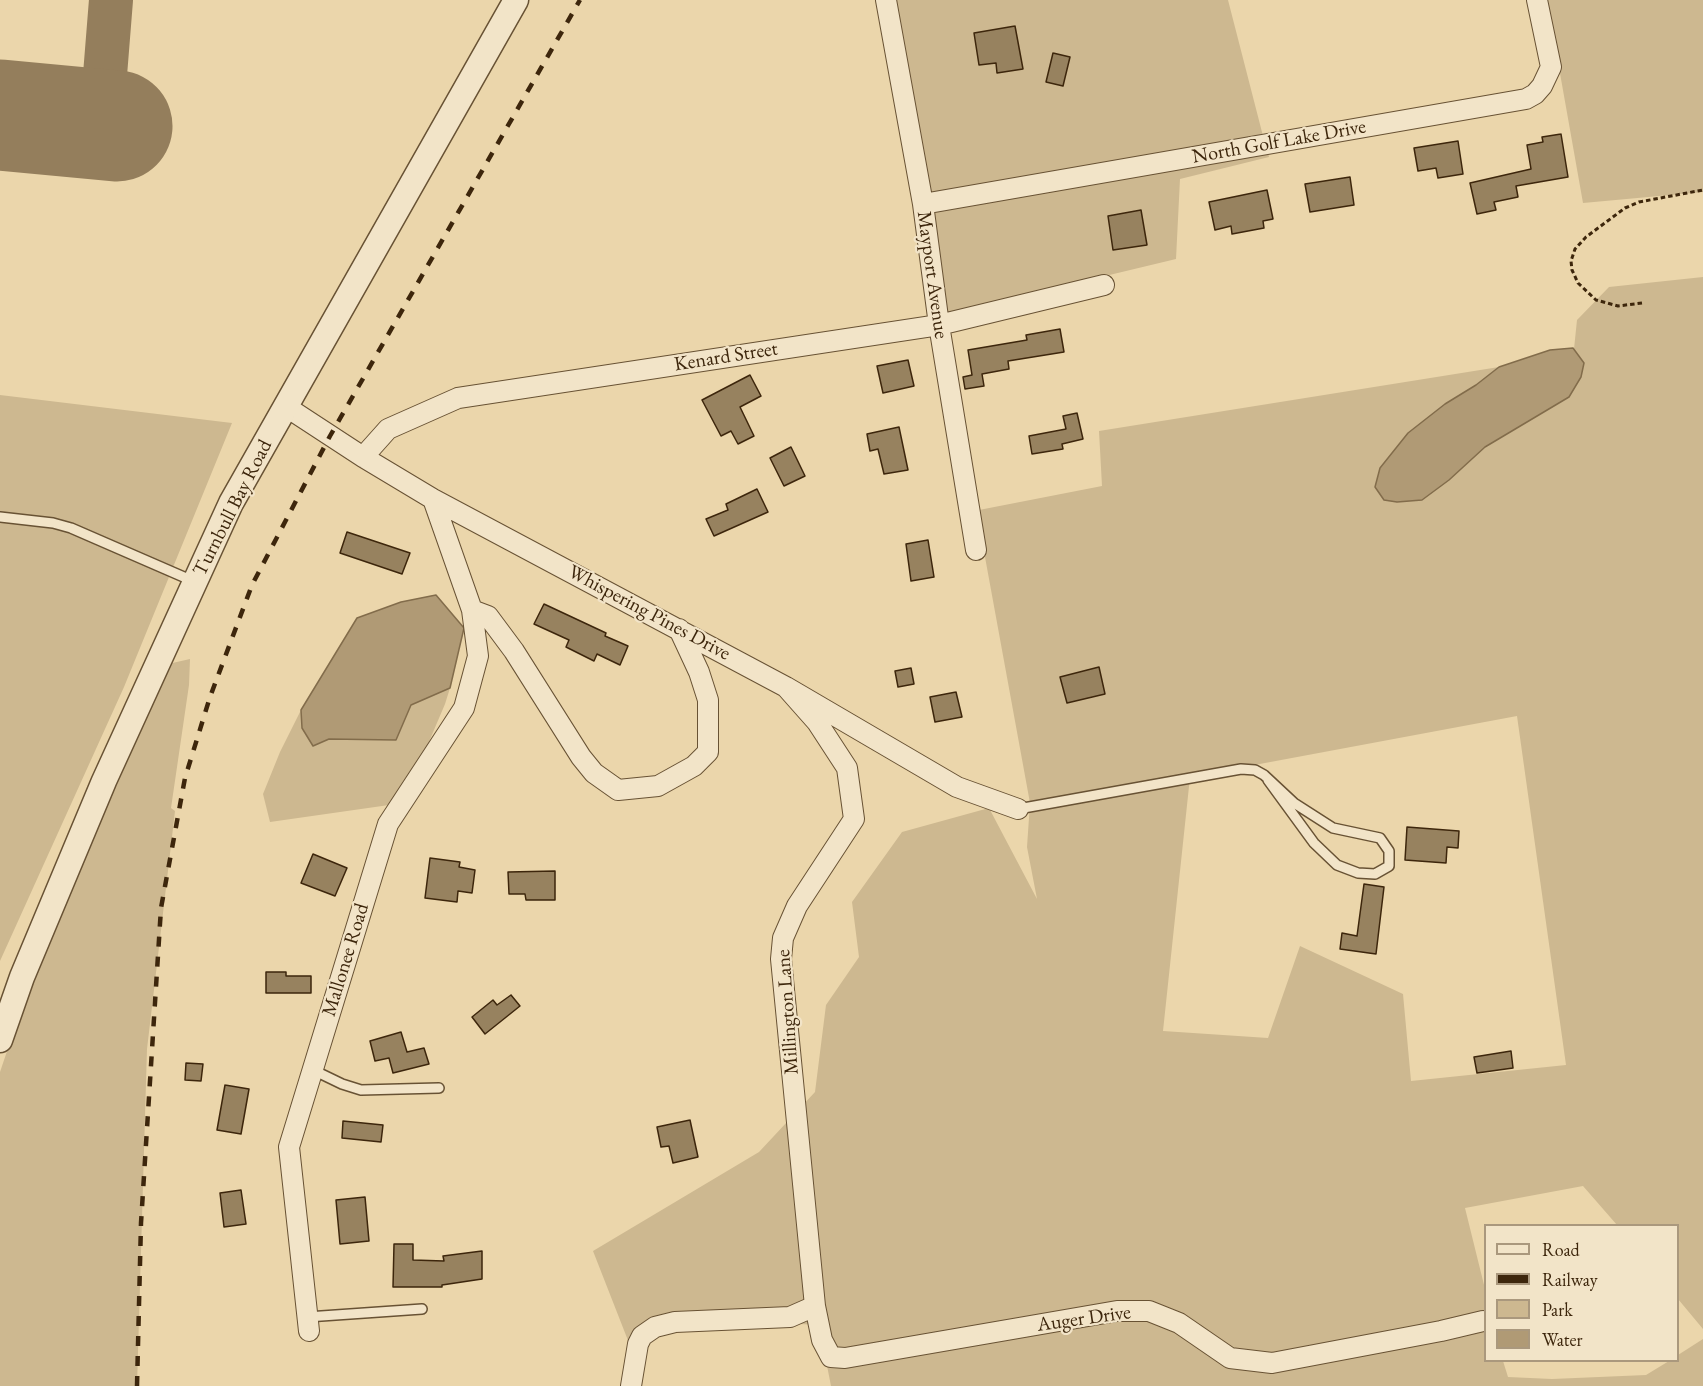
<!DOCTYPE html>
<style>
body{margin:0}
#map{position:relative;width:1703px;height:1386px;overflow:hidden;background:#ebd6ab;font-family:"EB Garamond",serif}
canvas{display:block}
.legend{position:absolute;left:1484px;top:1224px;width:195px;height:138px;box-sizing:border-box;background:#f2e4c8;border:2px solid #aa987d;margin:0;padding:8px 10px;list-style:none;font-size:18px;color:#3d260c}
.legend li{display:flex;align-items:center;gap:12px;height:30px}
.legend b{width:30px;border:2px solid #aa987d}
</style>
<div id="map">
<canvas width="1703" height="1386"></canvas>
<ul class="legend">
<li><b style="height:8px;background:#f2e4c8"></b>Road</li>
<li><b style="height:8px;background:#3d260c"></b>Railway</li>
<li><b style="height:16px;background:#cdb890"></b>Park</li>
<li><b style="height:16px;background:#b09a75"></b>Water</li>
</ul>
</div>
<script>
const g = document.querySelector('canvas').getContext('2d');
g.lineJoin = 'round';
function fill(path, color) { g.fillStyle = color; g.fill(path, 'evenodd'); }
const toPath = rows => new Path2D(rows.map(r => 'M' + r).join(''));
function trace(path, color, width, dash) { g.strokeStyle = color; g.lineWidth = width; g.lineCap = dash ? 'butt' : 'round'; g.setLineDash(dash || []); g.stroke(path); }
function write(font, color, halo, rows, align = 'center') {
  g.font = font + ' "EB Garamond",serif'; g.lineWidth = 4.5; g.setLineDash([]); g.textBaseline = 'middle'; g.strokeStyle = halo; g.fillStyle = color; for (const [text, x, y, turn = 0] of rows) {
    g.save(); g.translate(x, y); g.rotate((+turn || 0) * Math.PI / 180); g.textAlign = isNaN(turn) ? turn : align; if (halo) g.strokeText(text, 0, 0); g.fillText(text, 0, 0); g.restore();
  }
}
const green = toPath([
 [896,0,1228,0,1263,136,930,195],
 [1547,0,1703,0,1703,192,1583,203],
 [1268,152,1269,157,1180,179,1176,259,947,314,933,211],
 [1703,277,1703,1329,1678,1299,1678,1226,1617,1225,1583,1186,1465,1208,1485,1289,1486,1360,1503,1361,1508,1377,1552,1379,1646,1375,1669,1361,1678,1360,1678,1355,1703,1339,1703,1386,831,1386,819,1325,702,1319,629,1343,593,1251,759,1152,815,1092,826,1005,859,957,852,902,902,832,989,808,1037,899,1027,847,1030,803,985,557,979,510,1102,486,1099,431,1499,367,1393,453,1380,468,1449,480,1485,447,1569,396,1584,363,1574,349,1577,320,1609,287],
 [1517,716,1566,1065,1411,1081,1403,994,1300,946,1268,1038,1163,1031,1190,777],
 [0,395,232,423,124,687,0,961],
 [190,659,189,685,171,808,175,811,147,1049,137,1386,0,1386,0,1072,31,980,168,664],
 [450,688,445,704,403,803,270,822,263,794,280,752,301,710,302,728,313,746,329,739,396,740,411,705]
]);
const water = toPath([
 [1573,348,1584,363,1581,377,1569,397,1485,447,1449,480,1422,500,1397,502,1384,500,1375,487,1380,468,1408,433,1445,404,1476,385,1499,367,1550,350,1573,348],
 [436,595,464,628,450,688,411,705,396,740,329,739,313,746,302,728,301,710,357,618,401,602,436,595]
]);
const taxiway = toPath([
 [101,125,111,0]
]);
const runway = toPath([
 [0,115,117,126]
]);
const building = toPath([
 [1015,26,1023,69,997,73,996,63,979,65,974,33,1015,26],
 [1053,53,1070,57,1063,86,1046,82,1053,53],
 [1561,134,1568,177,1516,186,1518,197,1494,202,1496,210,1477,214,1470,183,1531,169,1527,145,1543,142,1542,137,1561,134],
 [1458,141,1463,174,1438,178,1436,168,1418,171,1414,148,1458,141],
 [1350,177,1354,205,1310,212,1305,184,1350,177],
 [1267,190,1273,219,1263,221,1264,228,1232,234,1231,226,1215,230,1209,202,1267,190],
 [1141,210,1147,245,1113,250,1108,216,1141,210],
 [1060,329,1064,352,1008,361,1009,369,982,374,984,386,965,389,963,377,972,375,968,350,1027,340,1026,335,1060,329],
 [908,360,914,386,883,393,877,366,908,360],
 [750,375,761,396,740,407,754,436,738,444,731,431,721,436,702,400,750,375],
 [1077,413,1083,439,1062,444,1063,449,1032,454,1029,436,1066,429,1063,416,1077,413],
 [899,427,908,470,884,474,878,449,870,451,867,434,899,427],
 [791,447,805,476,784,486,770,458,791,447],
 [757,489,768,512,714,536,706,519,728,510,726,504,757,489],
 [347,532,410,553,402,574,340,553,347,532],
 [928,540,934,577,911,581,906,544,928,540],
 [544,604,606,633,605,636,628,646,620,665,597,654,594,661,566,647,569,640,534,624,544,604],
 [1099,667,1105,694,1067,703,1060,677,1099,667],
 [911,668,914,684,898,687,895,671,911,668],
 [956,692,962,717,935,722,930,697,956,692],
 [1407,827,1459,831,1458,848,1447,847,1446,863,1405,860,1407,827],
 [313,854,347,868,335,896,301,883,313,854],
 [430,858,460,862,459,867,475,870,472,893,458,891,457,902,425,898,430,858],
 [555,871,555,900,526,900,525,894,509,894,508,872,555,871],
 [1364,884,1384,887,1376,954,1340,949,1342,933,1357,936,1364,884],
 [266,972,286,972,286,976,311,976,311,993,266,993,266,972],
 [511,995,520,1006,485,1034,472,1017,493,1000,497,1005,511,995],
 [401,1032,407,1052,424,1048,429,1064,393,1073,389,1058,375,1061,370,1041,401,1032],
 [1511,1051,1513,1068,1477,1073,1474,1057,1511,1051],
 [186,1063,203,1064,201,1081,185,1080,186,1063],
 [225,1085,249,1089,241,1134,217,1130,225,1085],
 [690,1120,698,1157,673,1163,669,1146,661,1147,657,1127,690,1120],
 [343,1121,383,1125,381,1142,342,1138,343,1121],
 [241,1190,246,1224,224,1227,220,1193,241,1190],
 [365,1197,369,1241,340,1244,336,1200,365,1197],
 [394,1244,413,1244,413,1260,444,1261,443,1256,482,1251,482,1279,442,1285,442,1287,393,1287,394,1244]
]);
const path = toPath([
 [1642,303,1618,306,1596,300,1578,283,1572,270,1571,261,1575,249,1586,237,1625,208,1639,202,1703,190]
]);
const service = toPath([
 [0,517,53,523,71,528,193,581],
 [1018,809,1241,769,1255,770,1264,775,1294,803,1333,828,1380,838,1389,851,1389,866,1375,874,1358,873,1337,865,1314,843,1268,780],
 [313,1070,342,1084,361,1090,439,1088],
 [307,1317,422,1309]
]);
const minor = toPath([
 [886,0,923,204,939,325,976,550],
 [923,204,1526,99,1535,94,1542,86,1551,67,1537,0],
 [285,406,363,457,433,499,786,687,957,787,1018,809],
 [363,457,388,429,458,398,939,325,1104,285],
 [472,610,488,616,514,651,581,757,594,773,618,790,658,786,694,766,708,752,708,700,699,672,679,629],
 [786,687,817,722,847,768,854,819,797,906,783,938,781,959,815,1306,822,1340,831,1357,845,1358,1117,1311,1149,1311,1179,1323,1230,1358,1272,1363,1441,1331,1483,1321],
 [309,1331,289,1147,388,824,464,708,478,656,472,610,433,499],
 [631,1386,638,1344,642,1336,655,1327,675,1322,790,1317,815,1306]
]);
const tertiary = toPath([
 [0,1040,22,977,104,781,231,503,516,0]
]);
const rail = toPath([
 [137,1386,141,1223,161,908,185,778,210,697,252,585,330,436,580,0]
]);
const streetNames = [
 ["North Golf Lake Drive",1279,142,-10],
 ["Mayport Avenue",932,275,82],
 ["Kenard Street",726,357,-9],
 ["Turnbull Bay Road",233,508,-63],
 ["Whispering Pines Drive",649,613,28],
 ["Mallonee Road",346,960,-73],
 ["Millington Lane",788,1012,-94],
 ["Auger Drive",1084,1319,-8]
];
fill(green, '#cdb890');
fill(water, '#b09a75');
trace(water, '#826c4b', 1.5);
trace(taxiway, '#947e5c', 44);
trace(runway, '#947e5c', 111);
fill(building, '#97825f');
trace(building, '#3d260c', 1.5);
trace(service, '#685234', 12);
trace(minor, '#685234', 22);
trace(tertiary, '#685234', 27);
trace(path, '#3d260c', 3, [4.5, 3]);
trace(service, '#f2e4c8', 9);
trace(minor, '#f2e4c8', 20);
trace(tertiary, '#f2e4c8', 24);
trace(rail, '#3d260c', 4.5, [10, 10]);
write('20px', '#3d260c', '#f2e4c8', streetNames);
</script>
